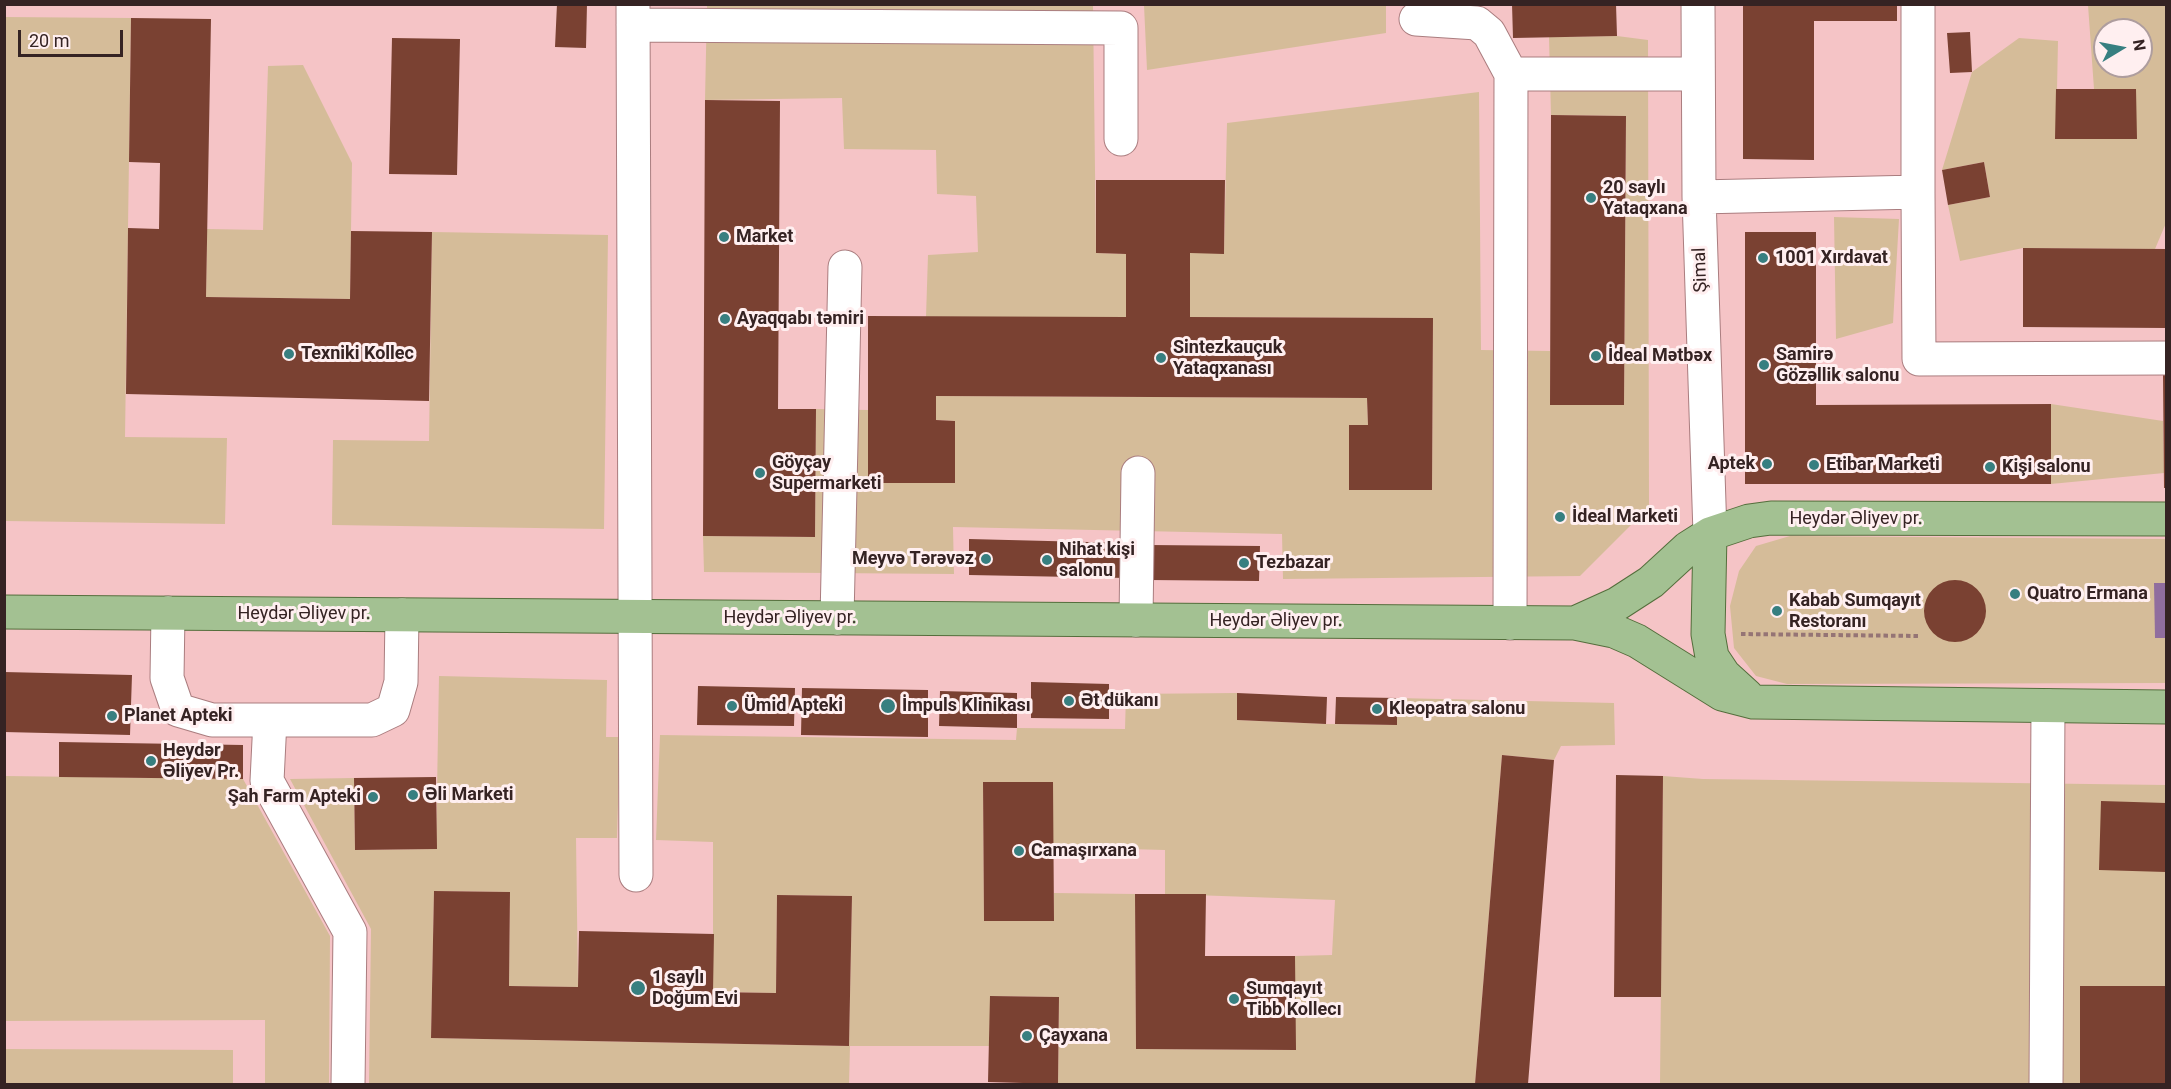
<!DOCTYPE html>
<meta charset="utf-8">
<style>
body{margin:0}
#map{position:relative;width:2171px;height:1089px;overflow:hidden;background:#f5c4c6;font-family:Roboto,sans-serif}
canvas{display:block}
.frame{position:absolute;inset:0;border:6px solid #352323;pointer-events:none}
.north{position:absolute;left:2093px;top:18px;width:60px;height:60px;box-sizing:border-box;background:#ffeff0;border:2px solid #ae9d9e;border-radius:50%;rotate:80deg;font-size:16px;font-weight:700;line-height:24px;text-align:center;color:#352323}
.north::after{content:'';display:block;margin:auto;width:21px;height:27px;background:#377f80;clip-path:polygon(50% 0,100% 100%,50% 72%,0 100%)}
.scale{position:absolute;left:18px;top:30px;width:105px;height:27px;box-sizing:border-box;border:3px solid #352323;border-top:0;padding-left:8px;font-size:18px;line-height:21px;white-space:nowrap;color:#352323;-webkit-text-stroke:4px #ffeff0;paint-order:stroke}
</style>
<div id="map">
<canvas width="2171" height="1089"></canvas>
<div class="frame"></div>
<div class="north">N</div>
<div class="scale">20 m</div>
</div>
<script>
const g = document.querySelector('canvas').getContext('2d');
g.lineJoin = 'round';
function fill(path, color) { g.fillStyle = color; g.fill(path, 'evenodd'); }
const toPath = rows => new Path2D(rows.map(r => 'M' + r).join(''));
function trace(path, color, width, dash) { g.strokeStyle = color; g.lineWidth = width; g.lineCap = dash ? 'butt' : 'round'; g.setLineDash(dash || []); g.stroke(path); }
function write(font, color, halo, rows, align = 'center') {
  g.font = font + ' Roboto,sans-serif'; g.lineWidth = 6; g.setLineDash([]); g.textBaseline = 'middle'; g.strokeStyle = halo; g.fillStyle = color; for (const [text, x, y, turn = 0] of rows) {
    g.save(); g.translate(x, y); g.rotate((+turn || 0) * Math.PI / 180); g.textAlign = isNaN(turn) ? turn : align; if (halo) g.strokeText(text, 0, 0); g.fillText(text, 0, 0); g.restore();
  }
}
const green = toPath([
 [707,5,1093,5,1096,253,1126,254,1126,317,926,317,928,255,978,252,976,196,937,194,936,150,844,149,842,98,705,100],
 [1144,5,1386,5,1386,33,1147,70],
 [2088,5,2166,5,2166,223,2155,249,2023,248,1960,261,1948,205,1990,197,1984,162,1942,170,1972,72,2019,38,2058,41,2056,139,2136,139,2136,89,2094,89],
 [2105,30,2141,30,2141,66,2105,66],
 [5,17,131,18,125,437,227,438,225,524,5,521],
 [1617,36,1648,40,1649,507,1580,576,1283,579,1282,534,953,527,954,574,704,572,703,536,815,537,816,409,868,410,868,483,954,483,955,421,936,420,936,396,1367,398,1368,425,1349,489,1432,490,1433,318,1190,317,1190,253,1224,253,1227,123,1479,92,1481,350,1550,351,1550,405,1624,405,1626,116,1551,115,1549,37],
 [303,65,352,163,350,299,206,297,207,229,263,230,268,66],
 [1834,217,1899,219,1893,323,1836,339],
 [432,232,608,235,604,529,332,525,333,440,429,441],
 [2051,404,2163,421,2164,473,2051,484],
 [1790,536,2166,539,2166,683,1787,684,1756,676,1734,648,1730,606,1739,571,1756,546],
 [439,676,607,680,606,737,620,737,617,838,576,838,578,987,509,986,510,892,434,891,431,1038,849,1046,852,896,777,895,776,993,713,992,713,842,656,840,660,735,1016,740,1017,728,1125,729,1126,694,1237,693,1237,720,1326,724,1397,725,1397,698,1614,703,1615,745,1561,746,1554,760,1502,755,1475,1084,1058,1084,1059,997,991,996,989,1046,850,1046,849,1084,369,1084,371,929,290,779,354,778,355,850,436,849],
 [983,782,1052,782,1053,847,1165,850,1165,894,1335,900,1332,955,1295,956,1295,1050,1136,1049,1135,894,1054,893,1054,921,984,921],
 [5,776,243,779,330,936,329,1084,265,1084,265,1020,5,1021],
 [1663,776,1703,779,2166,785,2166,986,2080,986,2080,1084,1660,1084],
 [5,1049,233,1050,233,1084,5,1084]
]);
const water = toPath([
 [2154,583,2166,583,2166,638,2155,638]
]);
const building = toPath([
 [557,4,587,4,586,48,555,47],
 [1512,4,1616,4,1617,36,1513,38],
 [1743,4,1897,4,1897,21,1814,21,1814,160,1743,159],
 [131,18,211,19,206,297,350,299,351,231,432,232,429,401,126,394,128,228,159,229,160,163,129,162],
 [1970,32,1972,72,1950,73,1947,33],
 [392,38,460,39,457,175,389,174],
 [2056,89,2136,89,2137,139,2055,139],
 [705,100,780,101,778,409,816,409,815,537,703,536],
 [1551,115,1626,116,1624,405,1550,405],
 [1984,162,1990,197,1948,205,1942,170],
 [1096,180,1225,180,1224,254,1190,253,1190,317,1433,318,1432,490,1349,490,1349,425,1368,425,1367,398,936,396,936,420,955,421,955,483,868,483,868,316,1126,317,1126,254,1096,253],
 [1745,232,1816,232,1816,405,2051,404,2051,484,1745,484],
 [2023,248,2166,249,2166,328,2023,327],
 [2163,375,2166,375,2166,488,2164,488],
 [969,539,1127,543,1127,578,969,575],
 [1149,545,1260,546,1259,581,1149,580],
 '1924 611a31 31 0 1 1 62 0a31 31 0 1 1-62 0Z',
 [4,672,132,675,130,735,4,732],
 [1031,682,1109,684,1109,719,1031,718],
 [698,686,795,688,794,726,697,725],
 [802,688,928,690,928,737,801,735],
 [940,691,1017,693,1017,728,939,726],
 [1237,693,1327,697,1326,724,1237,720],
 [1336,697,1397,698,1397,725,1335,724],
 [59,742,243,745,243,779,59,777],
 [1502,755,1554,760,1528,1084,1475,1084],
 [1616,775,1663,776,1661,997,1614,997],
 [436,777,437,849,355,850,354,778],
 [983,782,1053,782,1054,921,984,921],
 [2101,801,2166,803,2166,872,2099,870],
 [434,891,510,892,509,986,578,987,579,931,714,934,713,992,776,993,777,895,852,896,849,1046,431,1038],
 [1135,894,1206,894,1205,956,1295,956,1296,1050,1136,1049],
 [2080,986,2166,986,2166,1084,2080,1084],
 [990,996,1059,997,1058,1084,988,1082]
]);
const path = toPath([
 [1741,634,1918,636]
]);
const minor = toPath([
 [633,4,636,875],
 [1698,4,1699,197,1710,534],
 [1416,19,1477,23,1489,33,1511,74],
 [633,25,1121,28,1121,139],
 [1918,192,1919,359,2166,358],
 [1699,197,1918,192,1918,4],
 [168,613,167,678,178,710,212,720,372,720,393,710,401,682,402,615],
 [837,618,845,267],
 [1136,620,1138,473],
 [1510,623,1511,74,1698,74],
 [270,720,267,781,350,932,348,1084],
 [2046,1084,2048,706]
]);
const major = toPath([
 [1710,534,1708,634,1712,657,1724,675,1747,696],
 [4,612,1575,623,1614,631,1637,641,1722,694,1753,702,2166,707],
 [1575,623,1617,604,1651,582,1688,548,1710,534,1749,521,1771,518,2166,519]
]);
const markers = [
 [1591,198,6,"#377f80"],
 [724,237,6,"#377f80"],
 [1763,258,6,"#377f80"],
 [725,319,6,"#377f80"],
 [289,354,6,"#377f80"],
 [1596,356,6,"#377f80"],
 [1161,358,6,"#377f80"],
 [1764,365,6,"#377f80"],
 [1767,464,6,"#377f80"],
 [1814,465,6,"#377f80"],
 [1990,467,6,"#377f80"],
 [760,473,6,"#377f80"],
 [1560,517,6,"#377f80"],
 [986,559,6,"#377f80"],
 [1047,560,6,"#377f80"],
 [1244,563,6,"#377f80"],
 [2015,594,6,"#377f80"],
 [1777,611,6,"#377f80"],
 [1069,701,6,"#377f80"],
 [732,706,6,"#377f80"],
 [888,706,8,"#377f80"],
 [1377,709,6,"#377f80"],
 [112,716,6,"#377f80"],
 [151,761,6,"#377f80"],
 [413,795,6,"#377f80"],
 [373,797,6,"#377f80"],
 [1019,851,6,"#377f80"],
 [638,988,8,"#377f80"],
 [1234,999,6,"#377f80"],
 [1027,1036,6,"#377f80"]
];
const poiNames = [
 ["20 saylı",1603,188],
 ["Yataqxana",1603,209],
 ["Market",736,237],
 ["1001 Xırdavat",1775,258],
 ["Ayaqqabı təmiri",737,319],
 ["Sintezkauçuk",1173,348],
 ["Yataqxanası",1173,369],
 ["Texniki Kollec",301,354],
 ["Samirə",1776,355],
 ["Gözəllik salonu",1776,376],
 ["İdeal Mətbəx",1608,356],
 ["Göyçay",772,463],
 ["Supermarketi",772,484],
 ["Aptek",1755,464,"right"],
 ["Etibar Marketi",1826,465],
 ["Kişi salonu",2002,467],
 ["İdeal Marketi",1572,517],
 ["Nihat kişi",1059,550],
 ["salonu",1059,571],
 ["Meyvə Tərəvəz",974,559,"right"],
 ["Tezbazar",1256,563],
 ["Quatro Ermana",2027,594],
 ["Kabab Sumqayıt",1789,601],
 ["Restoranı",1789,622],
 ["Ət dükanı",1081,701],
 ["Ümid Apteki",744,706],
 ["İmpuls Klinikası",902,706],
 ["Kleopatra salonu",1389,709],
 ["Planet Apteki",124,716],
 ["Heydər",163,751],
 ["Əliyev Pr.",163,772],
 ["Əli Marketi",425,795],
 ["Şah Farm Apteki",361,797,"right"],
 ["Camaşırxana",1031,851],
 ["1 saylı",652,978],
 ["Doğum Evi",652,999],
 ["Sumqayıt",1246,989],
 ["Tibb Kollecı",1246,1010],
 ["Çayxana",1039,1036]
];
const streetNames = [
 ["Şimal",1701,270,-92],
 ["Heydər Əliyev pr.",1856,519],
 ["Heydər Əliyev pr.",304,614],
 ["Heydər Əliyev pr.",790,618],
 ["Heydər Əliyev pr.",1276,621]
];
fill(green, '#d5bc99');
fill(water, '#906d9e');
fill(building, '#7a4132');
trace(minor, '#aa7d7f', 35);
trace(major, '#546e3c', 35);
trace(path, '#957475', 4, [4.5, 3]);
trace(minor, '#fff', 33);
trace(major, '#a3c192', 33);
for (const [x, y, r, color] of markers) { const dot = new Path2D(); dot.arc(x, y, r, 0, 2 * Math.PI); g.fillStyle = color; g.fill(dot); trace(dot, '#ffeff0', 2); }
write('bold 18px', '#352323', '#ffeff0', poiNames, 'left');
write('18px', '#352323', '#ffeff0', streetNames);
</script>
